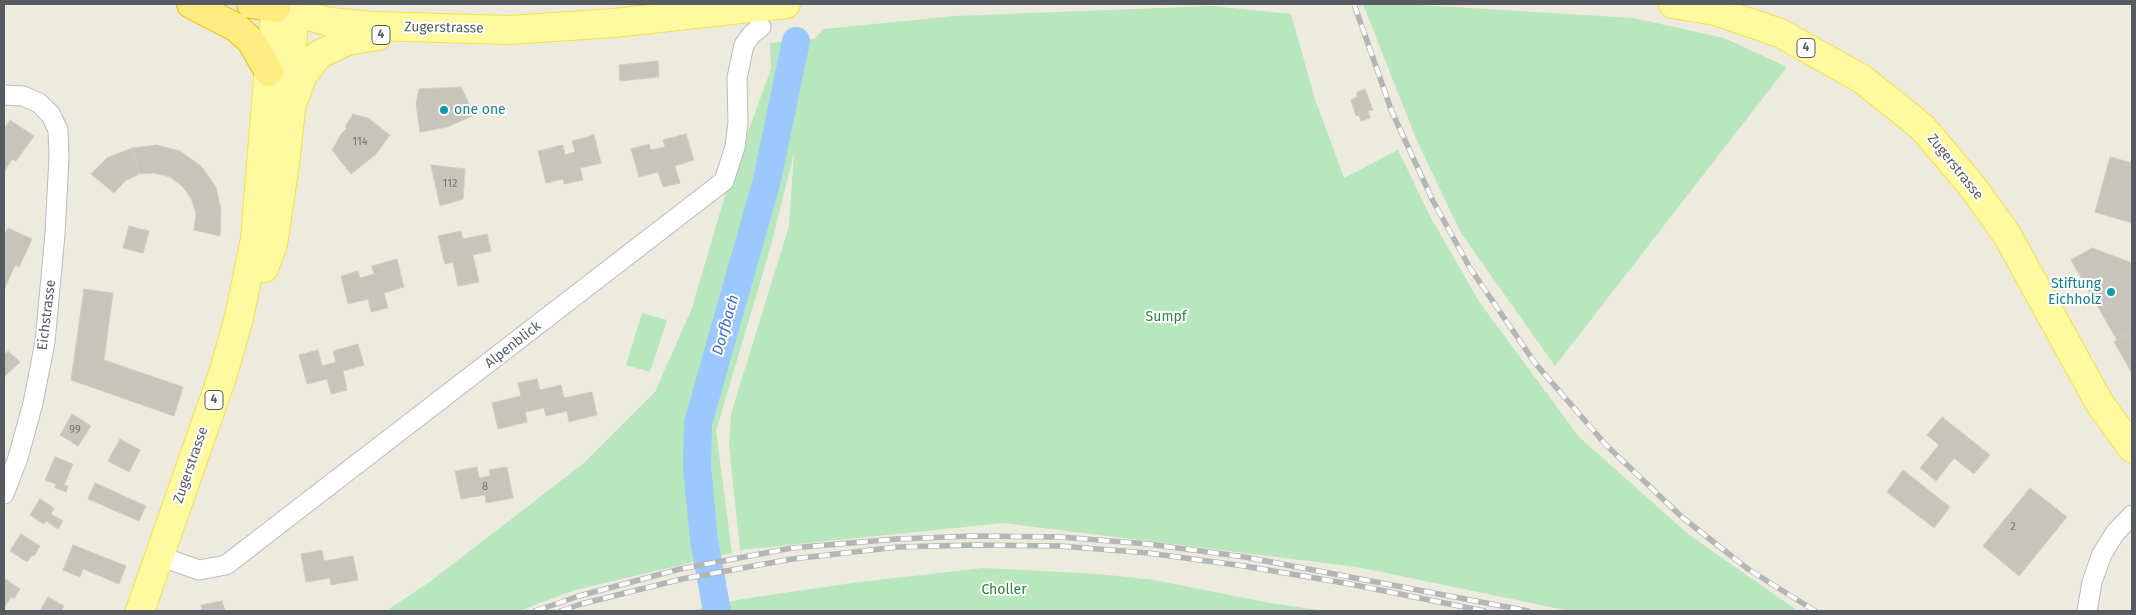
<!DOCTYPE html>
<style>
body{margin:0}
#map{position:relative;width:2136px;height:615px;overflow:hidden;background:#ecebde;font-family:"Fira Sans",sans-serif}
canvas{display:block}
.frame{position:absolute;inset:0;border:5px solid #575a61;pointer-events:none}
</style>
<div id="map">
<canvas width="2136" height="615"></canvas>
<div class="frame"></div>
</div>
<script>
const g = document.querySelector('canvas').getContext('2d');
g.lineJoin = 'round';
function fill(path, color) { g.fillStyle = color; g.fill(path, 'evenodd'); }
const toPath = rows => new Path2D(rows.map(r => 'M' + r).join(''));
function trace(path, color, width, dash) { g.strokeStyle = color; g.lineWidth = width; g.lineCap = dash ? 'butt' : 'round'; g.setLineDash(dash || []); g.stroke(path); }
function write(font, color, halo, rows, align = 'center') {
  g.font = font + ' "Fira Sans",sans-serif'; g.lineWidth = 4; g.setLineDash([]); g.textBaseline = 'middle'; g.strokeStyle = halo; g.fillStyle = color; for (const [text, x, y, turn = 0] of rows) {
    g.save(); g.translate(x, y); g.rotate((+turn || 0) * Math.PI / 180); g.textAlign = isNaN(turn) ? turn : align; if (halo) g.strokeText(text, 0, 0); g.fillText(text, 0, 0); g.restore();
  }
}
const green = toPath([
 [1363,4,1404,4,1633,18,1724,38,1787,67,1555,366,1461,233,1417,141],
 [1212,6,1291,14,1315,99,1344,178,1398,150,1431,218,1480,303,1579,437,1688,534,1798,611,1570,611,1357,567,1003,523,740,550,729,446,731,414,789,226,794,153,770,249,716,431,732,553,575,590,519,611,386,611,431,581,584,463,655,392,692,308,726,192,771,69,770,43,814,39,824,29,955,16],
 [642,313,667,320,650,372,626,365],
 [983,568,1099,574,1154,580,1270,603,1325,611,689,611,743,599,852,583]
]);
const river = toPath([
 [717,611,704,540,697,467,698,423,767,180,796,41]
]);
const building = toPath([
 [658,61,659,77,620,81,619,65,658,61],
 [461,87,474,115,447,127,420,132,416,104,419,89,461,87],
 [1365,89,1373,110,1368,111,1370,118,1361,121,1359,115,1356,116,1351,100,1357,97,1357,92,1365,89],
 [353,114,368,118,390,135,375,155,351,174,332,150,342,133,347,128,345,127,353,114],
 [10,120,34,136,16,161,12,159,4,172,4,129,10,120],
 [686,134,694,160,675,166,680,183,663,187,658,172,639,177,631,149,649,144,651,150,665,147,663,140,686,134],
 [594,135,601,163,580,168,583,180,564,184,563,179,546,183,538,151,563,145,565,155,575,152,572,141,594,135],
 [157,145,180,151,201,166,216,187,221,210,220,236,194,230,196,213,191,198,182,186,170,177,154,173,139,174,132,148,157,145],
 [132,148,139,174,125,181,114,193,91,174,107,158,132,148],
 [2110,157,2132,163,2132,223,2095,212,2110,157],
 [431,165,465,169,463,199,440,206,431,165],
 [129,226,149,231,143,253,123,248,129,226],
 [8,228,32,239,19,267,15,265,4,290,4,236,8,228],
 [461,231,463,239,487,234,491,251,473,255,479,282,458,286,453,262,445,264,438,236,461,231],
 [2092,248,2132,263,2132,331,2117,340,2071,260,2092,248],
 [397,259,404,287,384,293,388,308,371,312,368,299,348,304,341,276,358,271,360,278,374,274,372,266,397,259],
 [84,289,113,293,104,360,183,387,174,416,71,380,84,289],
 [2132,331,2132,373,2114,342,2132,331],
 [358,344,364,365,343,371,347,390,331,394,327,379,307,384,299,355,318,350,322,366,336,362,333,351,358,344],
 [8,351,20,362,4,377,4,352,5,354,8,351],
 [537,379,540,390,561,385,564,398,592,392,597,415,569,422,567,411,546,416,544,408,525,412,527,422,498,429,492,403,521,396,518,383,537,379],
 [72,414,91,426,78,446,60,435,72,414],
 [1942,417,1990,455,1974,474,1954,458,1936,481,1920,468,1939,445,1927,435,1942,417],
 [120,439,140,450,129,472,108,461,120,439],
 [55,457,73,464,64,485,68,486,66,492,55,488,56,484,45,480,55,457],
 [477,467,479,478,490,476,489,470,507,467,513,498,486,503,485,495,461,499,455,471,477,467],
 [1903,470,1950,507,1934,528,1887,492,1903,470],
 [95,483,146,506,139,521,88,499,95,483],
 [2030,488,2067,517,2019,576,1983,546,2030,488],
 [40,499,54,508,51,514,63,521,58,529,46,521,44,524,30,515,40,499],
 [21,534,40,546,34,556,32,555,27,562,10,551,21,534],
 [73,545,126,566,119,584,83,569,80,577,63,570,73,545],
 [322,550,324,561,353,556,358,580,331,585,330,578,306,582,301,554,322,550],
 [4,578,20,589,14,599,11,597,4,608,4,578],
 [48,597,64,606,61,611,40,611,48,597],
 [222,601,225,611,202,611,201,605,222,601]
]);
const street = toPath([
 [4,95,23,96,39,103,51,115,58,130,59,157,55,234,45,342,33,403,18,458,4,494],
 [159,556,199,570,226,565,724,181,735,147,738,123,737,78,744,45,752,34,761,27],
 [2087,611,2092,582,2102,554,2115,533,2132,515]
]);
const primary = toPath([
 [1673,4,1715,11,1780,33,1862,79,1922,127,1972,186,2007,235,2100,404,2132,448],
 [276,8,330,22,372,26,510,30,614,23,786,4],
 [294,99,303,75,318,55,347,41,378,36],
 [264,268,273,244,285,164,291,109,288,88,296,4],
 [140,611,222,377,239,318,255,239,270,55,277,4]
]);
const highway = toPath([
 [191,4,237,28,251,41,269,72],
 [251,4,276,8]
]);
const rail = toPath([
 [1354,4,1392,112,1433,201,1470,268,1535,363,1606,445,1683,518,1748,569,1815,611],
 [535,611,579,596,680,569,792,548,897,539,974,536,1060,537,1148,544,1245,557,1528,611],
 [561,611,581,604,682,579,792,559,898,547,974,545,1060,546,1148,553,1244,566,1350,584,1484,611]
]);
const markers = [
 [444,110,5,"#0f9aa8"],
 [2111,292,5,"#0f9aa8"]
];
const numberNames = [
 ["114",360,142],
 ["112",450,184],
 ["99",75,430],
 ["8",485,487],
 ["2",2013,527]
];
const shields = [
 [381,35,18],
 [1806,48,18],
 [214,400,18]
];
const shieldNames = [
 ["4",381,35],
 ["4",1806,48],
 ["4",214,400]
];
const streetNames = [
 ["Zugerstrasse",444,28,1],
 ["Zugerstrasse",1955,167,51],
 ["Eichstrasse",47,315,-83],
 ["Alpenblick",513,345,-38],
 ["Zugerstrasse",191,465,-71]
];
const cultureNames = [
 ["one one",454,110],
 ["Stiftung",2101,284,"right"],
 ["Eichholz",2101,300,"right"]
];
const parkNames = [
 ["Sumpf",1166,317],
 ["Choller",1004,590]
];
const waterNames = [
 ["Dorfbach",726,325,-74]
];
fill(green, '#b8e6bd');
trace(river, '#9bc8ff', 28);
fill(building, '#c7c4bb');
trace(building, '#d1cdbc', 1);
trace(street, '#b9bbc2', 21);
trace(primary, '#fadd49', 30);
trace(highway, '#eabb00', 30);
trace(street, '#fff', 19);
trace(primary, '#fffaa0', 28);
trace(highway, '#ffed82', 28);
trace(rail, '#b4b5b5', 5.5);
trace(rail, '#fff', 4, [11]);
for (const [x, y, r, color] of markers) { const dot = new Path2D(); dot.arc(x, y, r, 0, 2 * Math.PI); g.fillStyle = color; g.fill(dot); trace(dot, '#fff', 2); }
write('11px', '#737478', null, numberNames);
for (const [x, y, w] of shields) { const box = new Path2D(); box.roundRect(x - w / 2, y - 9.5, w, 19, 4); g.fillStyle = '#fff'; g.fill(box); trace(box, '#575a61', 1); }
write('bold 12px', '#575a61', null, shieldNames);
write('14px', '#575a61', '#fff', streetNames);
write('14px', '#0d838f', '#fff', cultureNames, 'left');
write('14px', '#2e823b', '#fff', parkNames);
write('italic 15px', '#376ec9', '#fff', waterNames);
</script>
